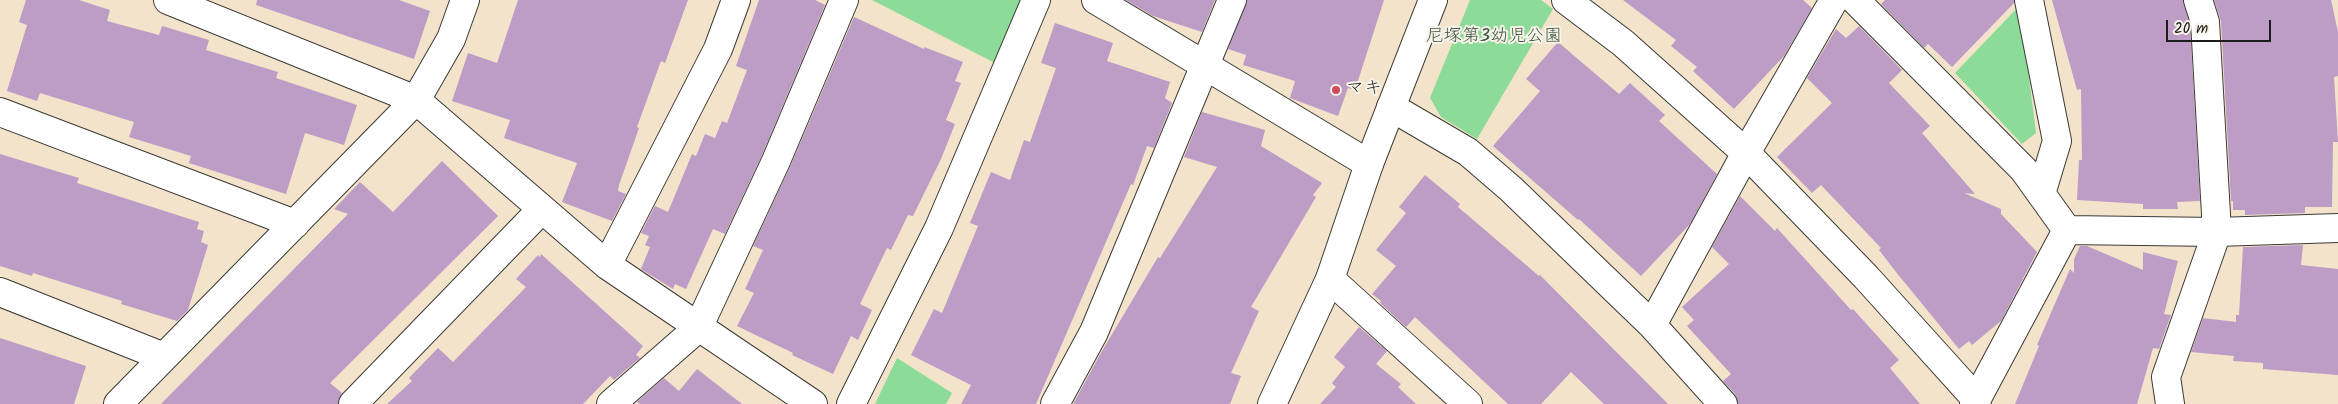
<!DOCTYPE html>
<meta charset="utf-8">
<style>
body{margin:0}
#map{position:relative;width:2338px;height:404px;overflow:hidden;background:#f3e3ca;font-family:Kalam,sans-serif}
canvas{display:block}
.scale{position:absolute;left:2166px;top:20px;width:105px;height:22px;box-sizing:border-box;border:2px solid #1c1c1c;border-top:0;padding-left:6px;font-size:15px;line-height:18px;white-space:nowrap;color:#1c1c1c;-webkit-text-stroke:4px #f7f3e8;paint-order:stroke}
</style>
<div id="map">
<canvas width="2338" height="404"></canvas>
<div class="scale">20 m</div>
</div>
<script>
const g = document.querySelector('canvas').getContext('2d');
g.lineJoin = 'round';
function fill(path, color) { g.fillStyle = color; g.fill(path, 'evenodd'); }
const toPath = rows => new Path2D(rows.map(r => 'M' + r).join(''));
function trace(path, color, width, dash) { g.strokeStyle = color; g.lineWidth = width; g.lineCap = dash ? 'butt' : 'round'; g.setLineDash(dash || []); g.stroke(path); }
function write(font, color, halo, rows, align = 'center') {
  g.font = font + ' Kalam,"Klee One",sans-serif'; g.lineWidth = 4; g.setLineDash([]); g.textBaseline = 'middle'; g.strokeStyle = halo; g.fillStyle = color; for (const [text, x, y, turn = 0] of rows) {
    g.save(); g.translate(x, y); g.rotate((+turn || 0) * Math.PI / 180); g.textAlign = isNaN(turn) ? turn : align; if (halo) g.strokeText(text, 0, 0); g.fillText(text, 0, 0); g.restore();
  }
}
const green = toPath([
 [872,0,1023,0,997,64],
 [1470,0,1541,0,1553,9,1477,139,1441,117,1430,98],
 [2020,5,2036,133,2022,144,1955,73],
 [897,358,952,393,946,404,875,404]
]);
const building = toPath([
 [26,0,79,0,110,10,107,21,159,35,162,26,209,40,206,50,278,72,276,78,357,105,344,145,305,133,286,194,189,163,191,156,129,137,134,122,40,93,37,101,7,91,27,25,19,22],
 [257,0,399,0,430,11,414,59,256,5],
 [518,0,688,0,665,63,661,61,637,127,639,128,619,185,618,191,626,194,612,221,562,202,577,163,504,138,510,120,452,101,468,53,497,63],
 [759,0,815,0,825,5,762,155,725,234,713,229,686,289,675,284,673,289,641,269,650,247,645,245,649,236,641,233,655,206,668,212,692,154,696,156,705,134,715,138,722,121,727,123,747,70,736,66],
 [1126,0,1215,0,1202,32,1153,16],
 [1247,0,1384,0,1355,90,1348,88,1338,116,1290,98,1295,81,1243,65,1246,55,1228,49],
 [1623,0,1803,0,1812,8,1784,56,1734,109,1693,71,1697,67,1671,46,1676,40],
 [1885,0,2014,0,2014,3,1952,67,1928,44,1924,48,1881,4],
 [2052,0,2183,0,2190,25,2200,201,2177,202,2178,209,2143,209,2143,204,2077,200,2079,160,2082,160,2081,89,2077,90],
 [2214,0,2331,0,2338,32,2338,76,2334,77,2338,142,2333,142,2332,207,2305,207,2305,213,2245,215,2245,210,2233,210,2233,201,2231,201,2221,21],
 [854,17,924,49,924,47,963,62,955,81,961,83,946,120,955,124,941,159,913,216,908,215,891,250,887,248,860,304,872,310,858,340,851,336,833,374,792,355,793,353,737,326,754,293,745,289,763,250,753,246,790,167],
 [1055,23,1113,43,1107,61,1170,82,1165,98,1172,103,1154,148,1147,146,1133,185,1131,184,1036,404,961,404,971,385,911,355,934,309,942,313,978,226,970,223,991,172,1010,180,1024,140,1030,142,1056,68,1041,63],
 [1859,26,1902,70,1889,83,1930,126,1922,133,1975,194,1964,193,2001,209,2001,214,2037,252,2001,321,1972,345,1969,341,1959,349,1896,272,1879,250,1881,248,1821,185,1812,193,1777,157,1832,103,1807,78,1836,29,1846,38],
 [1558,42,1619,94,1630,83,1665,115,1659,121,1717,174,1690,224,1641,276,1579,219,1578,220,1493,146,1540,91,1526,79],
 [1202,112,1265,130,1261,146,1322,183,1313,195,1316,197,1251,307,1259,311,1231,373,1241,376,1230,404,1073,404,1102,351,1158,257,1160,258,1217,167,1184,157],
 [0,154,79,178,77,183,199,222,197,229,204,231,201,242,208,245,188,310,177,321,121,304,122,301,33,273,32,276,0,266],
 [442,161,498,216,330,383,342,393,338,404,161,404,348,214,334,209,360,182,393,212],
 [1425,175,1460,204,1458,207,1539,276,1540,275,1668,404,1604,404,1571,372,1541,404,1508,404,1415,317,1406,327,1380,303,1381,301,1372,294,1396,266,1376,250,1406,213,1399,207],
 [1740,196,1775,231,1777,228,1851,310,1853,309,1899,360,1890,368,1920,404,1738,404,1735,394,1723,381,1731,374,1687,326,1694,320,1682,307,1729,264,1712,247],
 [2303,245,2301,265,2338,269,2338,375,2263,369,2263,363,2233,361,2234,356,2191,352,2203,318,2236,322,2236,315,2239,315,2243,247],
 [2080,246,2087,246,2143,270,2143,252,2178,261,2164,314,2171,315,2159,349,2153,348,2137,404,2015,404,2039,346,2037,345,2070,269,2074,273,2074,259],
 [541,254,643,346,636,355,640,358,614,380,610,376,583,404,387,404,412,381,409,378,438,348,453,362,526,287,516,279,538,255,540,257],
 [1359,327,1387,351,1376,364,1401,384,1398,387,1416,404,1320,404,1336,387,1332,383,1345,367,1334,357],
 [0,338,86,366,74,404,0,404],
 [697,369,742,404,640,404,637,402,664,378,679,391]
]);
const minor = toPath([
 [168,0,416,100,607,265,813,404],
 [1096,0,1369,164],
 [1566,0,1623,43,1746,153,1866,277,1977,400],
 [1855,0,2024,170,2067,230],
 [2029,0,2057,141,2041,194],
 [1391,107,1468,152,1511,189,1652,325,1723,404],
 [0,112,295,224],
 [2067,230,2217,232,2338,228],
 [607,265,718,49,736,0],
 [1330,279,1468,404],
 [0,292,164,357],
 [1652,325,1746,153,1834,0],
 [118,404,416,100,451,39,465,0],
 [353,404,542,209],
 [611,404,698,328,776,161,844,0],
 [851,404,939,228,1036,0],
 [1055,404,1094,332,1232,0],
 [1974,404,2067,230],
 [2170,404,2166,377,2217,232,2205,22,2198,0]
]);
const tertiary = toPath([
 [1272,404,1330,279,1369,164,1433,0]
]);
const markers = [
 [1336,90,5,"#d1495b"]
];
const parkNames = [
 ["尼塚第3幼児公園",1494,38]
];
const poiNames = [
 ["マキ",1346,90]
];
fill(green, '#8ddb99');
fill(building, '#bd9cc6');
trace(minor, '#3c3a36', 30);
trace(tertiary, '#3c3a36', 30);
trace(minor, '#fff', 28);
trace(tertiary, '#fff', 28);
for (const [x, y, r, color] of markers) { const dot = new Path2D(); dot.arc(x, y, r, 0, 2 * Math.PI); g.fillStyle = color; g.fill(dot); trace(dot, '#f7f3e8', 2); }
write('18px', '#3e5542', '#f7f3e8', parkNames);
write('18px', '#1c1c1c', '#f7f3e8', poiNames, 'left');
</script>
